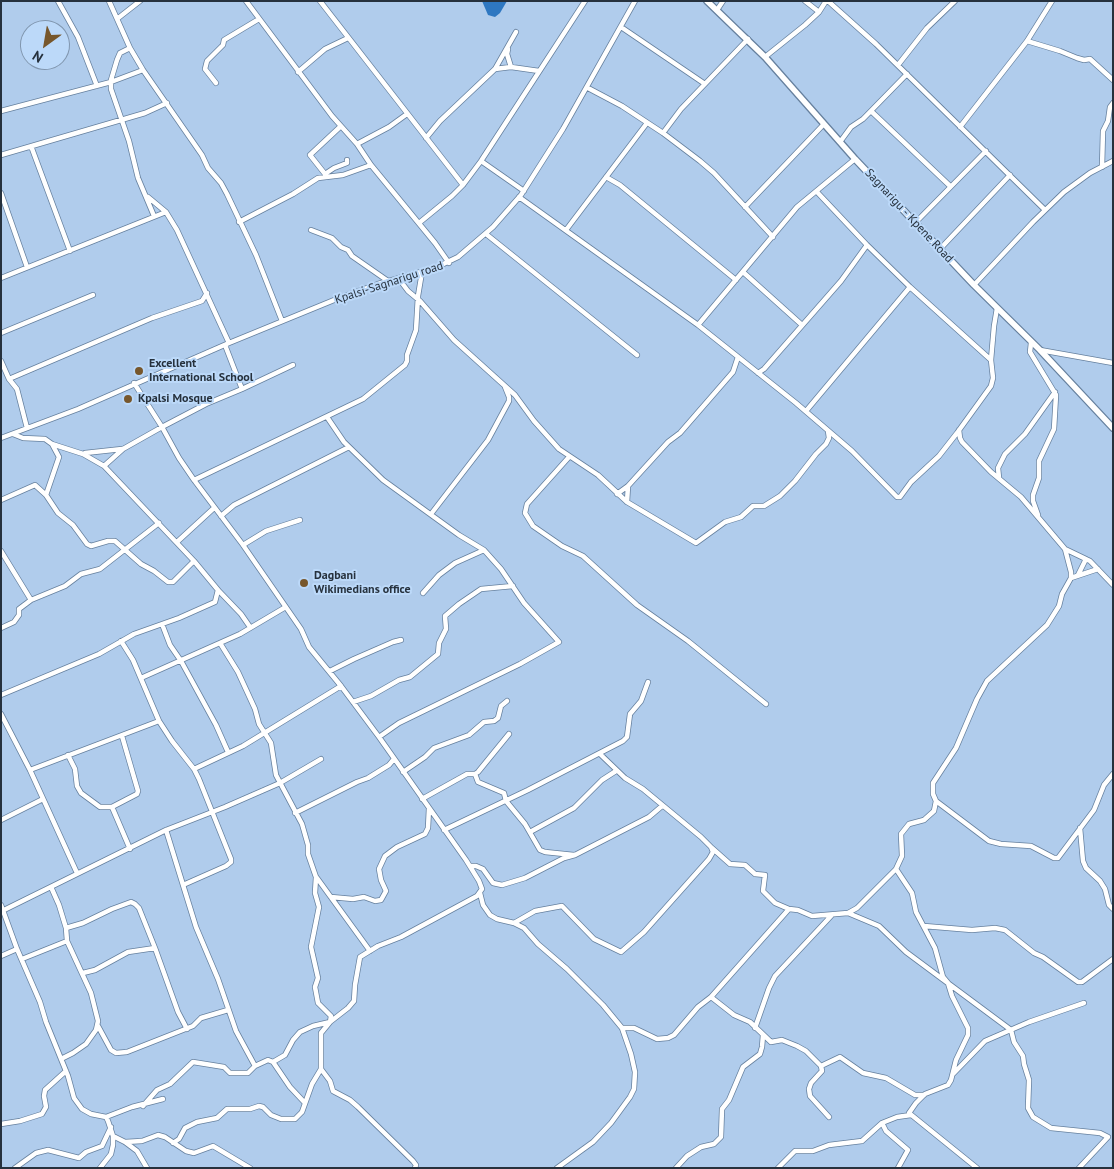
<!DOCTYPE html>
<style>
body{margin:0}
#map{position:relative;width:1114px;height:1169px;overflow:hidden;background:#b0ccec;font-family:"PT Sans",sans-serif}
canvas{display:block}
.frame{position:absolute;inset:0;border:2px solid #26313d;pointer-events:none}
.north{position:absolute;left:20px;top:20px;width:50px;height:50px;box-sizing:border-box;background:#bcd9f9;border:1px solid #8096ae;border-radius:50%;rotate:212deg;font-size:14px;font-weight:700;line-height:20px;text-align:center;color:#26313d}
.north::after{content:'';display:block;margin:auto;width:18px;height:22px;background:#77572c;clip-path:polygon(50% 0,100% 100%,50% 72%,0 100%)}
</style>
<div id="map">
<canvas width="1114" height="1169"></canvas>
<div class="frame"></div>
<div class="north">N</div>
</div>
<script>
const g = document.querySelector('canvas').getContext('2d');
g.lineJoin = 'round';
function fill(path, color) { g.fillStyle = color; g.fill(path, 'evenodd'); }
const toPath = rows => new Path2D(rows.map(r => 'M' + r).join(''));
function trace(path, color, width, dash) { g.strokeStyle = color; g.lineWidth = width; g.lineCap = dash ? 'butt' : 'round'; g.setLineDash(dash || []); g.stroke(path); }
function write(font, color, halo, rows, align = 'center') {
  g.font = font + ' "PT Sans",sans-serif'; g.lineWidth = 4; g.setLineDash([]); g.textBaseline = 'middle'; g.strokeStyle = halo; g.fillStyle = color; for (const [text, x, y, turn = 0] of rows) {
    g.save(); g.translate(x, y); g.rotate((+turn || 0) * Math.PI / 180); g.textAlign = isNaN(turn) ? turn : align; if (halo) g.strokeText(text, 0, 0); g.fillText(text, 0, 0); g.restore();
  }
}
const water = toPath([
 [482,1,507,1,500,13,495,17,488,15]
]);
const minor = toPath([
 [58,1,78,37,97,86],
 [109,1,130,48,120,53,117,60,111,80,111,89,129,141,138,178,154,216],
 [246,1,332,116,357,144,371,165,435,243,449,263],
 [320,1,463,185],
 [805,1,819,12],
 [828,1,876,44,1045,210],
 [717,10,723,1],
 [117,19,140,1],
 [621,27,705,84],
 [1027,41,1060,51,1077,58,1084,60,1090,59,1113,80],
 [130,48,143,70,202,155,208,168,221,183,227,194,256,255,282,321],
 [508,49,507,54,511,67,539,71],
 [765,57,805,25,819,12,826,1],
 [898,65,927,28,955,1],
 [495,69,511,67],
 [298,72,325,49,348,38],
 [216,83,205,69,207,61,223,45,224,40,259,19],
 [588,88,622,106,663,133,700,161,714,173,773,237],
 [1,111,111,82,143,70],
 [871,111,950,186],
 [341,126,310,155,325,174,334,168,347,163,347,160],
 [960,127,1027,41,1052,1],
 [663,133,681,109,748,39],
 [426,138,440,121,495,69,516,32],
 [840,142,851,127,863,119,907,74],
 [357,144,389,127,407,114],
 [31,146,70,251],
 [1,155,145,113,167,103],
 [481,161,524,191],
 [1102,167,1103,131,1108,121,1110,107,1113,103],
 [606,177,620,185,736,280],
 [817,192,867,245,910,287,991,360],
 [1,193,27,267],
 [148,197,166,212,177,230,229,343],
 [519,197,698,325,796,403,852,451,897,497,900,497,911,482,939,456,957,433,991,386,993,378,991,360,994,326,997,308],
 [745,207,824,124],
 [239,222,293,194,318,178,343,175,371,165],
 [419,223,452,196,463,185,481,161,585,1],
 [915,223,986,151],
 [311,230,332,238,341,247,348,250,352,256,388,281],
 [566,230,647,123],
 [486,234,637,355],
 [940,249,1010,175],
 [743,272,802,325],
 [401,277,402,283,408,291,420,301,454,340,515,395,534,421,559,449,598,475,627,502,696,543,725,522,741,517,753,506,764,506,780,496,795,481,816,454,826,444,829,438,828,431],
 [1,278,166,212],
 [974,285,1033,222,1064,192,1090,173,1113,161],
 [698,325,797,207,855,159],
 [1,333,93,295],
 [1031,343,1030,352,1056,395,1054,429,1039,461,1039,478,1033,495,1033,501,1038,515],
 [225,345,242,389],
 [1040,350,1113,363],
 [1,361,9,379,17,389,27,428],
 [758,373,764,369,841,281,867,245],
 [9,379,152,318,202,301,207,293],
 [134,383,162,427,179,458,194,480,243,545,301,629,309,647,341,686,379,737,466,860,479,881,482,889,477,896,401,937,378,946,360,957,355,985,354,1001,348,1008,330,1022,321,1033,321,1069,330,1081,333,1091,350,1100,358,1107,413,1161,416,1165,415,1168],
 [806,411,910,287],
 [327,417,344,442,383,480,459,535,484,550,501,569,524,603,559,642,520,664,399,723,379,737],
 [959,430,960,438,962,442,991,472,1021,497,1065,549,1090,561,1113,585],
 [13,434,23,438,45,439,52,444,83,454,104,466,194,561,218,590,241,614,250,627],
 [1,438,78,409,229,343,339,298,378,284,435,268,458,257,493,227,521,195,563,129,635,1],
 [85,453,122,449],
 [569,457,527,504,525,513,533,526,562,546,583,556,637,605,688,641,766,704],
 [104,466,123,449,162,427,206,404,242,389,293,365],
 [999,478,998,468,1005,454,1025,434,1055,392],
 [194,480,363,399,405,365,407,361,407,355,416,330,418,296,422,272],
 [617,494,628,486,668,442,680,433,733,372,738,357],
 [46,495,59,457,52,444],
 [1,500,35,485,46,495,58,513,73,525,87,544,91,546,108,541,115,541,141,564,154,571,168,582,173,582,194,561],
 [627,502,628,486],
 [431,514,488,440,509,401,509,397,505,387],
 [221,516,234,505,349,447],
 [177,542,214,508],
 [243,545,266,531,300,520],
 [1,551,31,600,65,586,81,574,100,569,159,523],
 [1078,575,1086,559],
 [1071,578,1098,569],
 [423,593,439,575,455,563,484,550],
 [162,624,170,645,181,661,216,725,228,752],
 [1,628,14,622,19,615,19,609,31,600],
 [121,641,133,660,159,721,172,741,194,769,199,779,231,859,231,862,226,866,183,885],
 [220,643,238,672,255,709,259,724,271,743,276,775,302,824,308,845,308,854,316,877,315,893,319,907,311,947,318,978,315,987,318,1003,331,1016,330,1022,313,1026,300,1032,293,1040,285,1055,273,1062],
 [330,671,354,659,393,642,401,640],
 [141,678,240,634,284,608],
 [1,695,99,654,134,634,179,618,215,602,218,590],
 [353,702,371,696,399,680,410,677,438,654,439,643,446,629,445,616,459,604,481,589,513,586],
 [1,714,30,770,77,873],
 [68,755,75,769,77,786,81,793,100,807,112,807,137,794,138,791,122,736],
 [194,769,243,746,341,686],
 [30,770,159,721],
 [403,772,425,757,434,748,469,735,484,722,494,721,498,718,501,706,507,701],
 [475,774,478,782,504,793,506,801,525,824,540,850,545,852,574,855],
 [422,799,467,774,475,774,478,772,509,734],
 [936,801,989,841,1001,844,1031,846,1054,858,1058,858,1094,810,1104,785,1113,774],
 [112,807,130,849],
 [295,813,357,782,368,778,389,765,394,759],
 [1,820,43,799],
 [1080,828,1083,861,1086,868,1100,881,1105,889,1109,905,1113,909],
 [166,830,196,927,218,979,236,1031,255,1066,268,1060,273,1062,290,1087,305,1103],
 [444,830,528,790,623,741,627,737,630,714,641,701,648,682],
 [530,832,574,808,602,780,616,771],
 [712,848,730,864,745,865,755,874,765,875,763,891,775,903,789,909],
 [470,866,476,866,483,869,493,883,502,885,525,878,564,858,575,855,649,817,662,806],
 [317,878,370,951],
 [51,887,59,905,66,928,67,941,91,993,98,1021,96,1030,86,1044,73,1053,61,1059],
 [480,893,483,905,490,915,497,919,514,923,524,928,538,944,567,969,603,1005,622,1028,631,1054,635,1072,634,1089,630,1097,611,1123,593,1142,557,1168],
 [331,897,353,899,364,897,375,901,381,900,386,891,381,880,379,869,385,856,397,847,425,834,428,828,429,808],
 [1,905,17,949,40,1002,46,1022,68,1076,74,1098,82,1109,91,1114,106,1117,108,1121,113,1136,113,1145,111,1154,100,1168],
 [4,910,166,830,225,807,280,783,321,759],
 [848,913,879,926,906,952,1011,1030,1014,1042,1023,1056,1024,1064,1029,1080,1028,1108,1033,1117,1051,1128,1100,1133,1108,1137,1079,1168],
 [514,923,535,911,562,906,594,939,621,952,644,932,709,859,713,852,711,847,701,837,643,789,625,778,600,754],
 [924,926,972,930,995,928,1005,930,1034,953,1043,957,1078,982,1082,982,1113,959],
 [66,928,83,923,112,909,131,902,135,904,139,908,155,948,178,1012,187,1029],
 [1,956,17,949],
 [22,959,67,941],
 [83,973,95,970,128,952,155,948],
 [711,997,734,1015,750,1022,771,1042,782,1040,797,1046,806,1051,821,1066,822,1071,811,1083,809,1089,810,1096,829,1117],
 [98,1026,111,1050,116,1053,127,1052,193,1026,201,1018,228,1010],
 [622,1028,634,1028,657,1039,668,1038,674,1035,698,1007,711,997,789,909,798,910,812,916,848,913,857,908,896,869],
 [755,1028,769,988,775,976,831,916],
 [821,1066,840,1057,863,1073,886,1078,915,1095,924,1095],
 [953,1074,985,1041,1029,1022,1084,1003],
 [143,1106,157,1090,170,1084,193,1062,224,1067,230,1073,248,1073,255,1066],
 [106,1117,132,1107,163,1099],
 [882,1123,886,1131,908,1150,898,1168],
 [1,1124,20,1121,42,1114,46,1107,44,1096,45,1090,66,1071],
 [113,1136,125,1142,137,1151,147,1168],
 [125,1142,142,1141,158,1135,165,1137,186,1151,194,1153,213,1146,250,1168],
 [173,1143,179,1139,185,1128,197,1122,217,1118,227,1109,250,1109,259,1106,263,1107,271,1115,281,1119,295,1119,302,1112,312,1084,321,1069],
 [15,1168,36,1153,48,1150,79,1158,86,1152,102,1146,111,1127],
 [676,1168,687,1156,701,1147,714,1144,721,1137,722,1109,729,1100,743,1067,760,1054,762,1047,763,1035],
 [778,1168,795,1151,813,1151,829,1145,862,1141,882,1123,897,1117,911,1115],
 [977,1168,909,1113,916,1103,925,1094,948,1085,951,1080,956,1060,968,1035,968,1028,952,996,948,983,943,977,935,948,916,912,912,893,896,869,902,856,901,834,909,824,924,820,934,811,936,801,933,794,933,783,956,748,977,699,987,681,1047,625,1059,606,1062,594,1071,578,1071,572,1065,549]
]);
const tertiary = toPath([
 [707,1,765,57,855,159,974,285,1040,350,1113,428]
]);
const markers = [
 [139,371,5,"#77572c"],
 [128,399,5,"#77572c"],
 [304,583,5,"#77572c"]
];
const streetNames = [
 ["Sagnarigu - Kpene Road",909,216,47],
 ["Kpalsi-Sagnarigu road",389,283,-18]
];
const poiNames = [
 ["Excellent",149,364],
 ["International School",149,378],
 ["Kpalsi Mosque",138,399],
 ["Dagbani",314,576],
 ["Wikimedians office",314,590]
];
fill(water, '#2e77c1');
trace(minor, '#66809e', 6);
trace(tertiary, '#66809e', 8);
trace(minor, '#fff', 4.5);
trace(tertiary, '#fff', 5.5);
for (const [x, y, r, color] of markers) { const dot = new Path2D(); dot.arc(x, y, r, 0, 2 * Math.PI); g.fillStyle = color; g.fill(dot); trace(dot, '#bcd9f9', 2); }
write('12px', '#26313d', '#bcd9f9', streetNames);
write('bold 12px', '#26313d', '#bcd9f9', poiNames, 'left');
</script>
